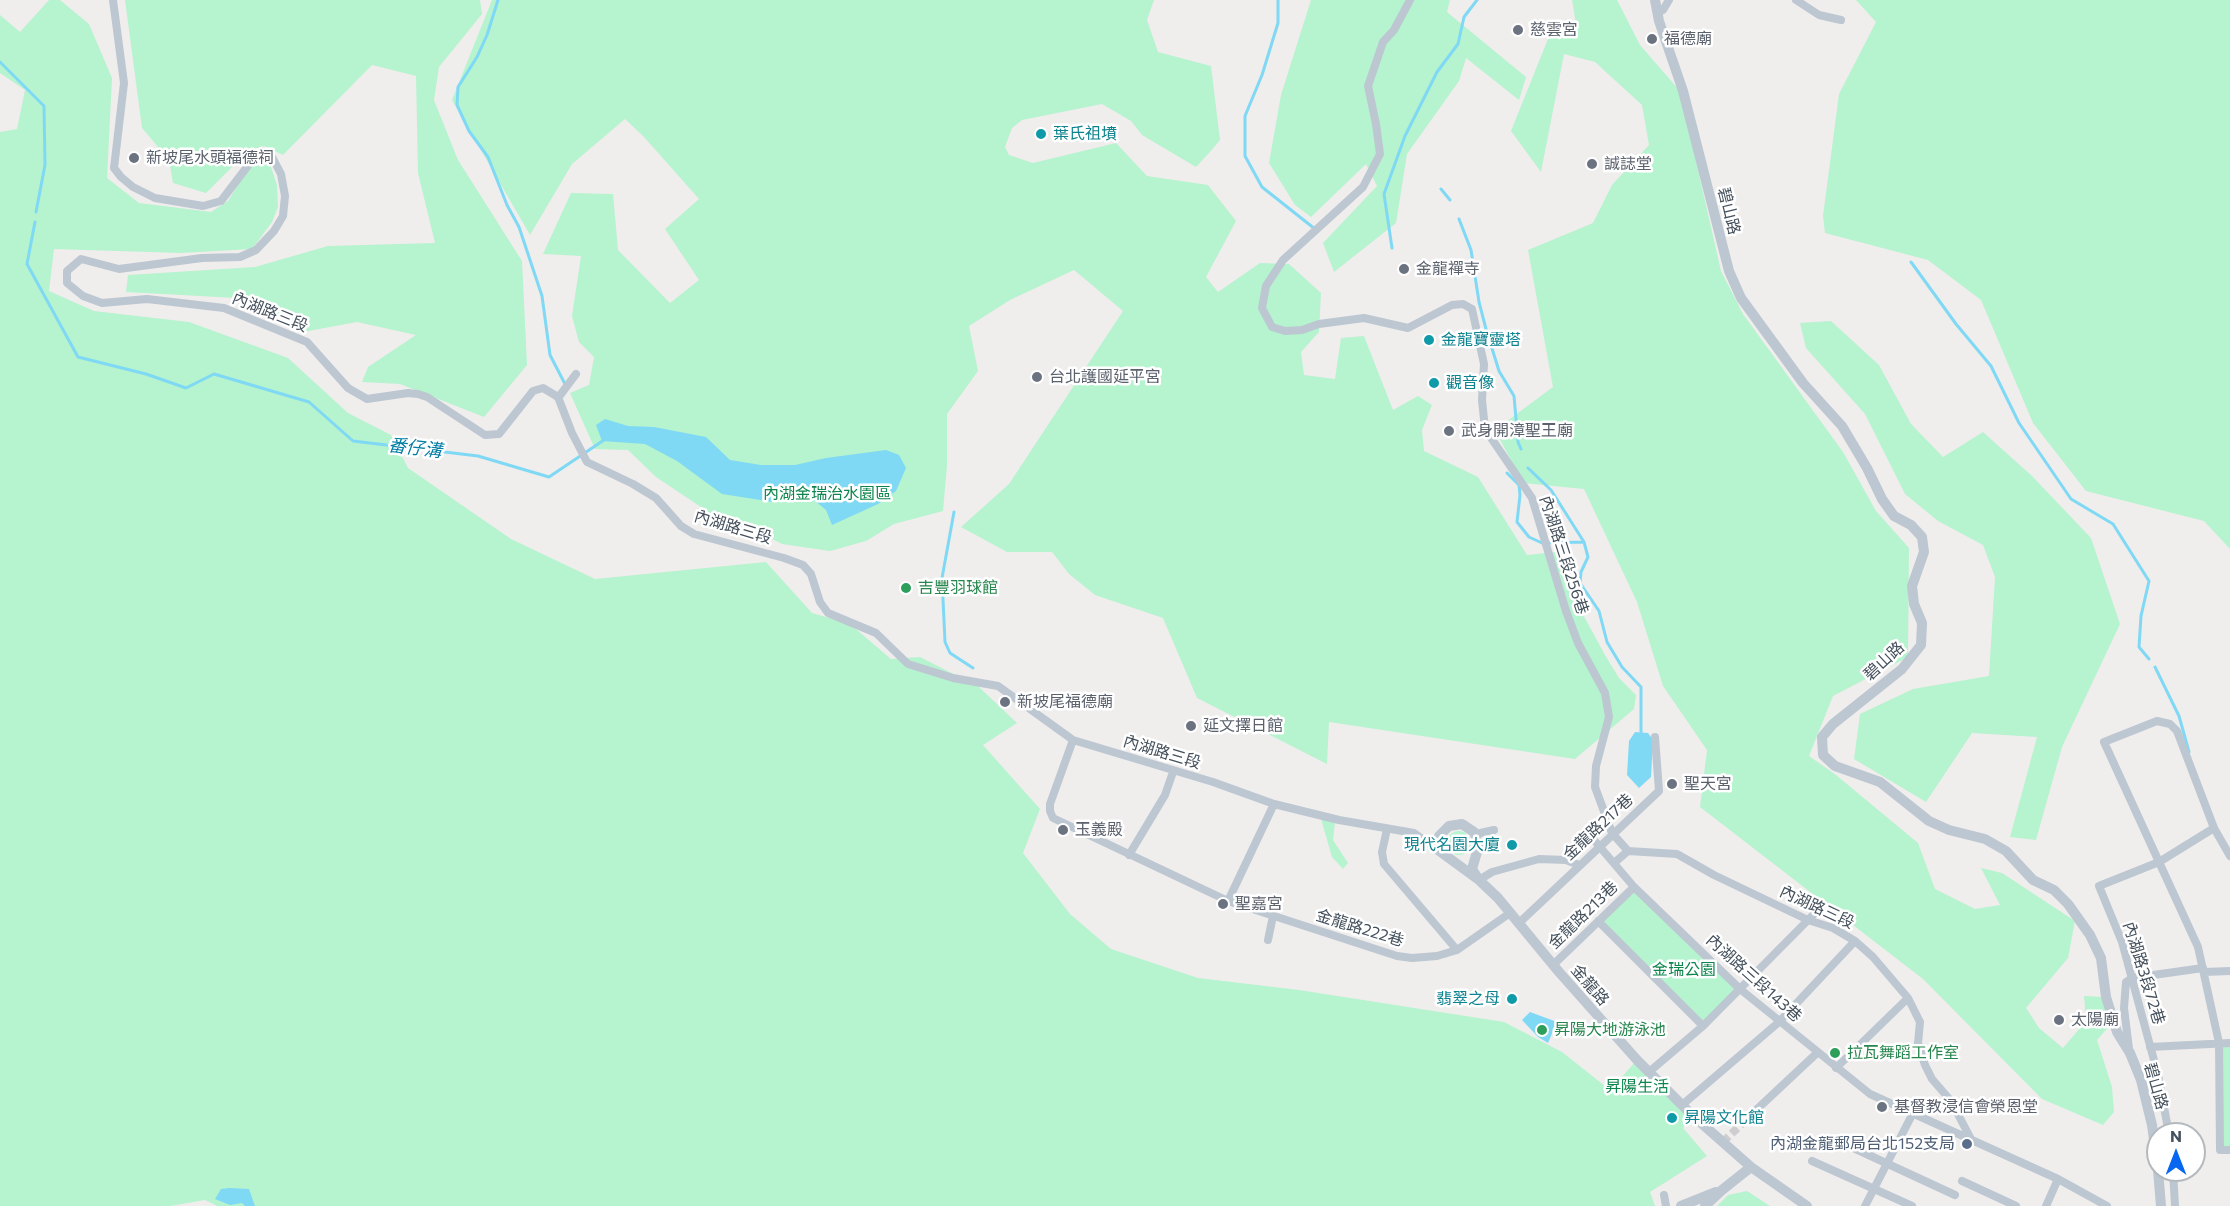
<!DOCTYPE html>
<meta charset="utf-8">
<style>
body{margin:0}
#map{position:relative;width:2230px;height:1206px;overflow:hidden;background:#f0eded;font-family:Commissioner,sans-serif}
canvas{display:block}
.north{position:absolute;left:2146px;top:1122px;width:60px;height:60px;box-sizing:border-box;background:#fff;border:2px solid #b4b9be;border-radius:50%;rotate:0deg;font-size:16px;font-weight:700;line-height:24px;text-align:center;color:#44505c}
.north::after{content:'';display:block;margin:auto;width:21px;height:27px;background:#0767f0;clip-path:polygon(50% 0,100% 100%,50% 72%,0 100%)}
</style>
<div id="map">
<canvas width="2230" height="1206"></canvas>
<div class="north">N</div>
</div>
<script>
const g = document.querySelector('canvas').getContext('2d');
g.lineJoin = 'round';
function fill(path, color) { g.fillStyle = color; g.fill(path, 'evenodd'); }
const toPath = rows => new Path2D(rows.map(r => 'M' + r).join(''));
function trace(path, color, width, dash) { g.strokeStyle = color; g.lineWidth = width; g.lineCap = dash ? 'butt' : 'round'; g.setLineDash(dash || []); g.stroke(path); }
function write(font, color, halo, rows, align = 'center') {
  g.font = font + ' Commissioner,"Noto Sans TC",sans-serif'; g.lineWidth = 5; g.setLineDash([]); g.textBaseline = 'middle'; g.strokeStyle = halo; g.fillStyle = color; for (const [text, x, y, turn = 0] of rows) {
    g.save(); g.translate(x, y); g.rotate((+turn || 0) * Math.PI / 180); g.textAlign = isNaN(turn) ? turn : align; if (halo) g.strokeText(text, 0, 0); g.fillText(text, 0, 0); g.restore();
  }
}
const green = toPath([
 [49,0,60,0,89,24,112,78,107,178,139,203,211,212,228,201,249,167,259,159,270,164,277,185,278,207,272,222,252,249,181,253,54,249,49,291,94,311,189,322,288,358,348,413,391,435,408,468,511,539,595,579,766,562,812,613,850,624,891,659,920,657,979,687,1017,723,983,745,1040,809,1023,853,1070,914,1111,949,1198,978,1299,990,1504,1022,1562,1052,1610,1090,1637,1060,1692,1115,1683,1128,1707,1156,1650,1192,1655,1206,217,1206,205,1200,170,1206,0,1206,0,132,17,129,25,90,0,73,0,15,20,32],
 [125,0,480,0,482,14,439,67,434,100,458,160,522,261,527,365,484,417,400,384,362,382,368,367,416,335,357,322,303,332,236,298,126,292,128,275,255,267,328,246,435,243,418,173,416,76,372,65,283,155,264,146,248,151,206,193,173,183,169,160,142,128],
 [492,0,1154,0,1147,20,1158,52,1211,66,1220,140,1209,153,1196,167,1142,135,1131,121,1102,104,1022,120,1012,128,1005,147,1009,155,1033,163,1116,143,1147,176,1208,185,1236,221,1206,277,1218,292,1260,263,1289,264,1321,293,1319,332,1301,352,1304,375,1335,379,1341,338,1364,336,1393,410,1418,396,1432,405,1422,430,1424,451,1478,477,1527,555,1557,552,1574,598,1605,655,1619,678,1636,695,1634,709,1575,759,1329,722,1327,764,1197,698,1163,618,1095,595,1069,574,1052,552,1007,552,961,527,1009,484,1123,311,1074,270,1010,300,969,326,978,371,947,414,947,465,943,511,894,524,866,541,830,551,782,544,761,533,722,521,656,477,628,450,595,449,570,393,589,385,594,357,579,342,572,316,581,256,543,254,571,193,613,194,618,250,670,303,699,280,665,229,699,199,644,137,625,119,572,164,530,235,452,100],
 [1311,0,1450,0,1447,12,1526,77,1519,100,1466,58,1459,81,1407,154,1396,223,1334,272,1323,243,1377,186,1366,164,1311,217,1295,205,1269,163,1281,95],
 [1572,0,1617,0,1640,45,1680,91,1721,271,1743,314,1843,452,1876,511,1909,548,1908,657,1833,696,1809,756,1836,775,1918,843,1935,889,1975,909,2000,905,1981,868,2002,873,2075,921,2068,958,2026,1008,2039,1028,2063,1048,2086,1021,2084,996,2103,997,2111,1024,2097,1040,2112,1087,2114,1112,2103,1125,2042,1099,1923,979,1700,807,1707,750,1663,686,1637,602,1584,489,1523,483,1495,430,1553,387,1528,250,1593,223,1612,185,1649,145,1642,105,1595,62,1564,54,1541,172,1511,131,1550,34,1577,30],
 [1856,0,2230,0,2230,549,2204,521,2086,491,2033,423,1981,300,1928,260,1825,233,1823,216,1839,94,1876,22],
 [1831,321,1879,365,1911,424,1943,457,1983,432,2032,476,2091,538,2120,624,2062,747,2036,840,2010,837,2037,737,1972,733,1926,802,1854,759,1860,714,1913,689,1989,676,1995,577,1983,545,1938,521,1905,494,1865,414,1806,348,1800,323],
 [1321,819,1335,822,1333,840,1348,863,1343,869,1332,857],
 '1447 843a12 12 0 1 1 24 0a12 12 0 1 1-24 0Z',
 [1634,887,1740,989,1703,1026,1598,921],
 [2221,1044,2230,1044,2230,1148,2223,1147],
 [1747,1191,1770,1206,1717,1206,1728,1195]
]);
const water = toPath([
 [605,419,628,426,654,427,706,437,730,460,761,465,795,465,826,458,886,450,899,455,906,468,896,491,878,504,832,525,826,510,809,496,773,502,722,494,677,461,645,444,602,441,596,425],
 [1635,732,1648,733,1653,740,1651,777,1639,788,1627,775,1629,741],
 [1530,1012,1557,1022,1548,1043,1538,1037,1522,1020],
 [229,1188,249,1189,255,1206,245,1206,242,1203,230,1205,215,1199,221,1189]
]);
const stream = toPath([
 [498,0,487,35,477,57,458,87,457,105,469,131,488,157,507,205,519,227,542,296,550,355,565,384],
 [1278,0,1278,23,1262,75,1245,116,1245,156,1262,187,1315,229],
 [0,62,44,106,45,165,36,212],
 [1441,189,1450,200],
 [1459,219,1471,250,1479,302,1486,329,1499,371,1514,396,1518,442,1521,449],
 [35,222,27,264,78,357,146,374,186,388,214,374,309,402,353,441,478,456,549,477,604,440],
 [1392,248,1384,194,1405,136,1437,72,1458,44,1464,17,1477,0],
 [1911,262,1956,324,1991,366,2019,423,2071,499,2113,524,2149,581,2141,616,2139,647,2149,659],
 [1528,468,1551,490,1584,542,1588,557,1581,572,1580,583,1599,611,1607,642,1622,667,1641,687,1641,734],
 [1507,473,1519,485,1520,495,1517,522,1529,537,1542,543,1584,542],
 [954,512,942,578,945,642,950,653,973,668],
 [2155,667,2179,716,2189,752]
]);
const minorTunnel = toPath([
 [1723,1142,1754,1112]
]);
const minor = toPath([
 [113,0,124,83,114,168,121,177,133,187,155,198,203,206,221,201,250,163,263,151,270,153,281,174,285,196,283,216,274,231,256,250,240,257,202,258,119,269,81,259,67,271,67,283,83,296,102,303,147,299,224,308,307,342,348,388,367,399,408,393,418,394,427,397,485,435,499,434,533,391,543,388,558,397,572,433,587,462,633,484,656,498,681,526,694,534,784,558,803,565,811,574,820,602,828,613,876,633,908,664,953,678,998,686,1073,740,1213,782,1274,804,1339,820,1414,833,1438,850],
 [1410,0,1394,30,1383,42,1368,86,1376,124,1380,154,1363,187,1283,260,1266,286,1262,308,1272,327,1285,331,1302,330,1319,324,1364,318,1408,328,1452,305,1463,304,1472,309,1484,364,1482,400,1485,429,1532,498,1566,611,1578,643,1605,693,1609,717,1596,766,1595,787,1612,833,1628,851,1677,854,1714,875,1808,920,1833,928,1855,941,1873,957,1908,998,1920,1022,1918,1043,1925,1065,1932,1079,1951,1101,1972,1141],
 [1796,0,1819,15,1841,20],
 [1657,13,1663,10,1669,0],
 [558,398,576,374],
 [1073,740,1050,804,1050,811,1053,818,1228,901,1397,956,1412,958,1437,956,1457,950,1510,913],
 [1387,829,1382,852,1384,864,1457,950],
 [1476,834,1494,830],
 [1594,840,1634,887,1740,989,1870,1094,2058,1179,2107,1206],
 [1129,855,1165,795,1173,772],
 [2230,856,2214,828,2177,731,2170,724,2157,721,2104,742,2198,947,2219,1043,2220,1150,2230,1150],
 [1614,863,1628,851],
 [1479,880,1492,872,1539,859,1566,860,1579,865],
 [1228,901,1274,804],
 [1598,921,1703,1026],
 [1519,923,1659,791,1655,737],
 [1268,940,1273,916],
 [1553,965,1634,887],
 [2204,972,2230,971],
 [2150,1047,2230,1043],
 [2129,1049,2124,1008,2126,982,2132,978,2203,968],
 [1836,1068,1908,998],
 [1649,1072,1703,1026,1816,912],
 [1682,1105,1779,1022,1855,941],
 [1754,1112,1817,1053],
 [2169,1134,2158,1075,2122,942,2099,886,2159,862,2214,828],
 [1834,1139,1955,1195],
 [1812,1161,1912,1206],
 [2173,1170,2175,1206],
 [1962,1181,2016,1206],
 [1664,1195,1666,1206],
 [1865,1206,1912,1115],
 [2046,1206,2058,1179]
]);
const tertiary = toPath([
 [1655,0,1659,21,1683,91,1729,271,1741,298,1803,383,1842,426,1867,468,1882,499,1894,516,1911,525,1922,537,1924,552,1912,586,1914,604,1922,623,1921,645,1902,669,1833,724,1822,737,1823,755,1835,766,1880,782,1929,821,1949,830,1985,839,2006,851,2033,880,2054,890,2068,904,2090,935,2101,958,2106,997,2117,1032,2130,1053,2141,1080,2152,1125,2158,1168],
 [1479,880,1472,869,1479,845,1474,832,1462,824,1449,826,1439,836,1438,850,1479,880,1498,898,1559,972,1637,1060,1692,1115,1751,1167,1807,1206],
 [2158,1170,2161,1206],
 [1681,1206,1716,1192],
 [1705,1206,1722,1190,1751,1167]
]);
const markers = [
 [1518,30,6,"#6b7280"],
 [1652,39,6,"#6b7280"],
 [1041,134,6,"#0f9aa8"],
 [134,158,6,"#6b7280"],
 [1592,164,6,"#6b7280"],
 [1404,269,6,"#6b7280"],
 [1429,340,6,"#0f9aa8"],
 [1037,377,6,"#6b7280"],
 [1434,383,6,"#0f9aa8"],
 [1449,431,6,"#6b7280"],
 [906,588,6,"#2e9e5b"],
 [1005,702,6,"#6b7280"],
 [1191,726,6,"#6b7280"],
 [1672,784,6,"#6b7280"],
 [1063,830,6,"#6b7280"],
 [1512,845,6,"#0f9aa8"],
 [1223,904,6,"#6b7280"],
 [1512,999,6,"#0f9aa8"],
 [2059,1020,6,"#6b7280"],
 [1542,1030,6,"#2e9e5b"],
 [1835,1053,6,"#2e9e5b"],
 [1882,1107,6,"#6b7280"],
 [1672,1118,6,"#0f9aa8"],
 [1967,1144,6,"#5c6f8a"]
];
const worshipNames = [
 ["慈雲宮",1530,30],
 ["福德廟",1664,39],
 ["新坡尾水頭福德祠",146,158],
 ["誠誌堂",1604,164],
 ["金龍禪寺",1416,269],
 ["台北護國延平宮",1049,377],
 ["武身開漳聖王廟",1461,431],
 ["新坡尾福德廟",1017,702],
 ["延文擇日館",1203,726],
 ["聖天宮",1684,784],
 ["玉義殿",1075,830],
 ["聖嘉宮",1235,904],
 ["太陽廟",2071,1020],
 ["基督教浸信會榮恩堂",1894,1107]
];
const cultureNames = [
 ["葉氏祖墳",1053,134],
 ["金龍寶靈塔",1441,340],
 ["觀音像",1446,383],
 ["現代名園大廈",1500,845,"right"],
 ["翡翠之母",1500,999,"right"],
 ["昇陽文化館",1684,1118]
];
const streetNames = [
 ["碧山路",1729,211,76],
 ["內湖路三段",270,312,22],
 ["內湖路三段",733,527,17],
 ["內湖路三段256巷",1564,555,72],
 ["碧山路",1884,661,-43],
 ["內湖路三段",1162,752,17],
 ["金龍路217巷",1598,827,-43],
 ["內湖路三段",1817,907,25],
 ["金龍路213巷",1583,915,-44],
 ["金龍路222巷",1360,928,17],
 ["內湖路3段72巷",2144,973,73],
 ["內湖路三段143巷",1754,978,42],
 ["金龍路",1590,985,49],
 ["碧山路",2156,1086,74]
];
const parkNames = [
 ["內湖金瑞治水園區",827,494],
 ["金瑞公園",1684,970],
 ["昇陽生活",1637,1087]
];
const leisureNames = [
 ["吉豐羽球館",918,588],
 ["昇陽大地游泳池",1554,1030],
 ["拉瓦舞蹈工作室",1847,1053]
];
const serviceNames = [
 ["內湖金龍郵局台北152支局",1955,1144]
];
const waterNames = [
 ["番仔溝",415,448,7]
];
fill(green, '#b6f3cf');
fill(water, '#7fd9f4');
trace(stream, '#7fd9f4', 3);
trace(minorTunnel, '#ceced0', 8, [8, 4]);
trace(minor, '#bcc7d1', 8);
trace(tertiary, '#bcc7d1', 10);
for (const [x, y, r, color] of markers) { const dot = new Path2D(); dot.arc(x, y, r, 0, 2 * Math.PI); g.fillStyle = color; g.fill(dot); trace(dot, '#fff', 2); }
write('16px', '#5b616d', '#fff', worshipNames, 'left');
write('16px', '#0d838f', '#fff', cultureNames, 'left');
write('16px', '#44505c', '#fff', streetNames);
write('16px', '#0d854c', '#fff', parkNames);
write('16px', '#27864d', '#fff', leisureNames, 'left');
write('16px', '#4e5e75', '#fff', serviceNames, 'right');
write('italic 18px', '#027da3', '#fff', waterNames);
</script>
